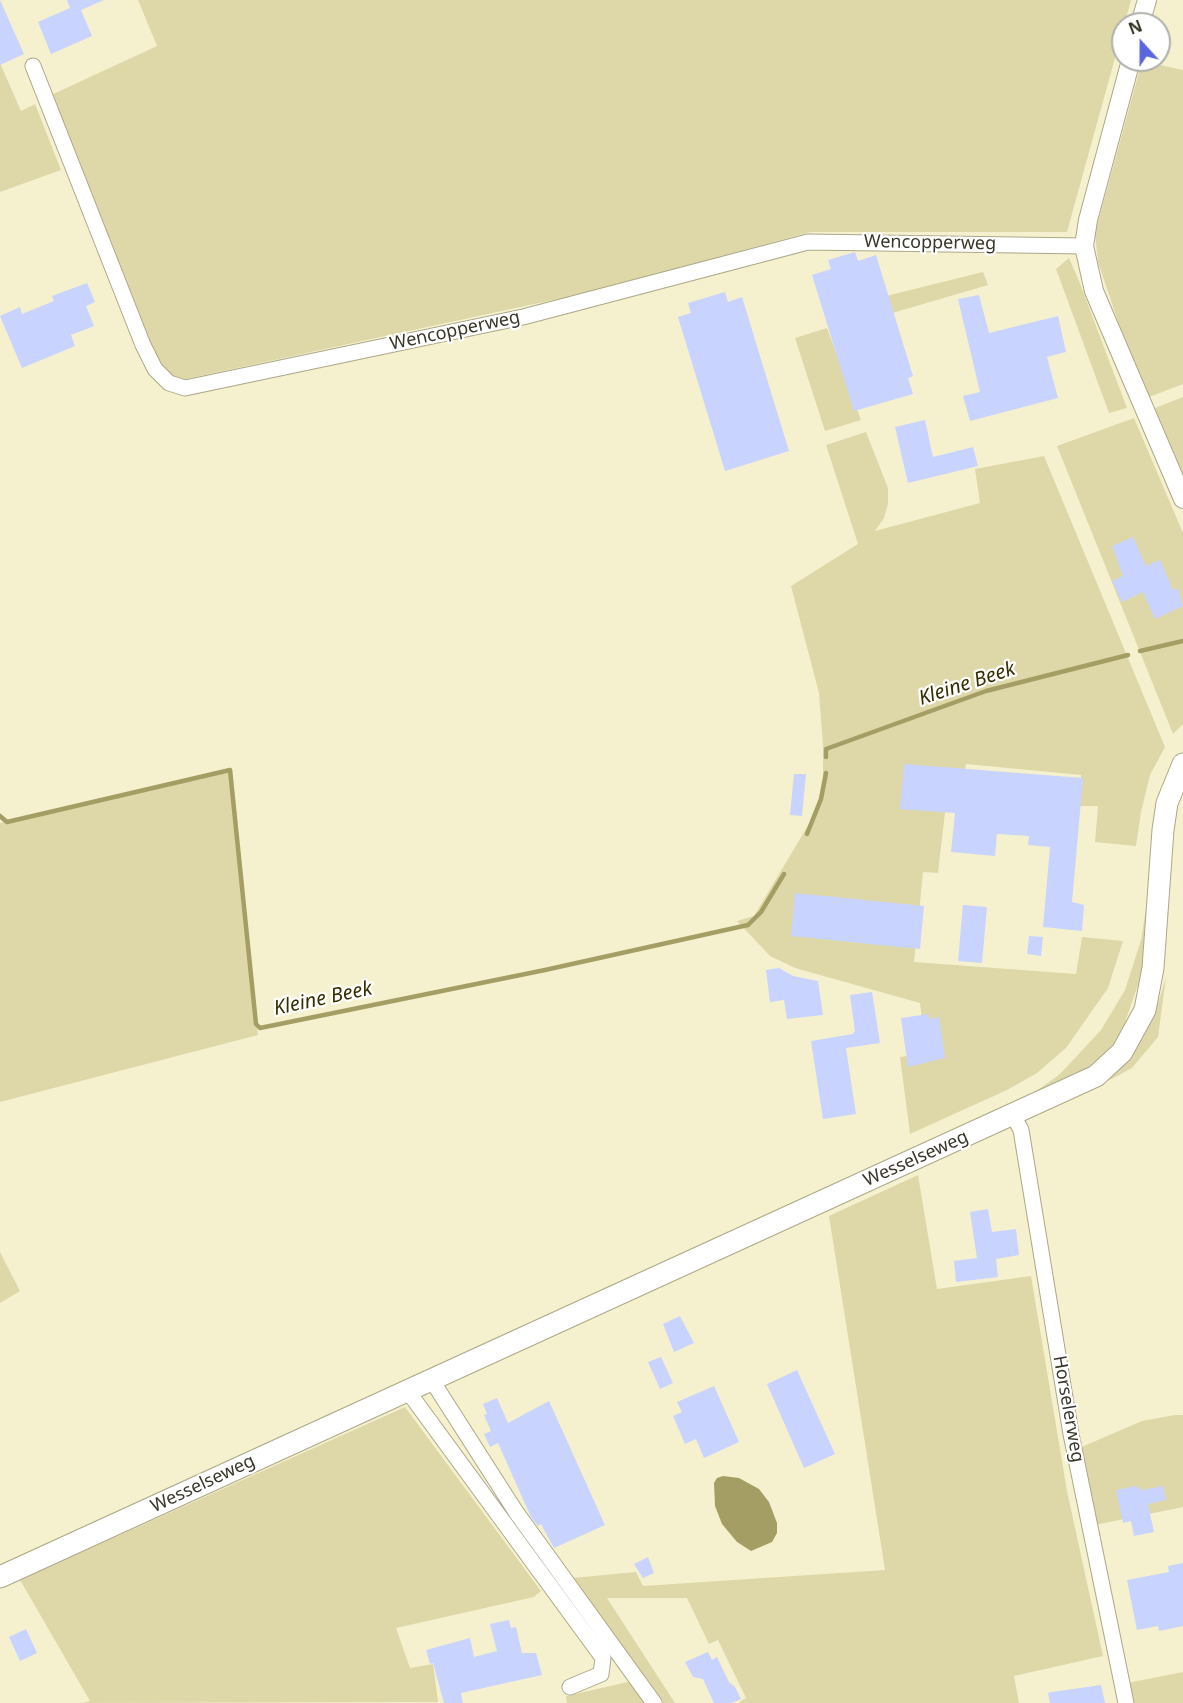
<!DOCTYPE html>
<style>
body{margin:0}
#map{position:relative;width:1183px;height:1703px;overflow:hidden;background:#f5f1cf;font-family:"Noto Sans",sans-serif}
canvas{display:block}
.north{position:absolute;left:1111px;top:12px;width:60px;height:60px;box-sizing:border-box;background:#fff;border:2px solid #afafaa;border-radius:50%;rotate:339deg;font-size:16px;font-weight:700;line-height:24px;text-align:center;color:#38372a}
.north::after{content:'';display:block;margin:auto;width:21px;height:27px;background:#5a66dd;clip-path:polygon(50% 0,100% 100%,50% 72%,0 100%)}
</style>
<div id="map">
<canvas width="1183" height="1703"></canvas>
<div class="north">N</div>
</div>
<script>
const g = document.querySelector('canvas').getContext('2d');
g.lineJoin = 'round';
function fill(path, color) { g.fillStyle = color; g.fill(path, 'evenodd'); }
const toPath = rows => new Path2D(rows.map(r => 'M' + r).join(''));
function trace(path, color, width, dash) { g.strokeStyle = color; g.lineWidth = width; g.lineCap = dash ? 'butt' : 'round'; g.setLineDash(dash || []); g.stroke(path); }
function write(font, color, halo, rows, align = 'center') {
  g.font = font + ' "Noto Sans",sans-serif'; g.lineWidth = 4.5; g.setLineDash([]); g.textBaseline = 'middle'; g.strokeStyle = halo; g.fillStyle = color; for (const [text, x, y, turn = 0] of rows) {
    g.save(); g.translate(x, y); g.rotate((+turn || 0) * Math.PI / 180); g.textAlign = isNaN(turn) ? turn : align; if (halo) g.strokeText(text, 0, 0); g.fillText(text, 0, 0); g.restore();
  }
}
const green = toPath([
 [138,0,1131,0,1067,232,810,232,595,291,181,380,169,376,157,364,49,96,157,46],
 [1142,61,1183,70,1183,384,1144,399,1098,262,1095,233],
 [0,63,21,111,35,104,61,170,0,192],
 [1069,258,1079,281,1127,408,1109,413,1056,269],
 [983,272,988,285,889,314,882,297],
 [827,328,861,420,825,431,795,338],
 [1183,397,1183,485,1150,410],
 [1134,418,1183,533,1183,724,1173,734,1057,446],
 [866,432,888,488,888,504,884,518,875,531,980,503,975,469,1044,456,1165,747,1150,775,1141,812,1136,846,1095,842,1098,806,1078,806,1081,775,966,764,961,794,947,795,938,873,923,872,914,962,1076,974,1082,937,1123,941,1108,988,1066,1048,1037,1073,1007,1090,910,1134,900,1057,926,1053,920,1003,795,968,770,956,737,921,754,916,816,812,823,781,823,745,819,693,791,586,858,544,826,445],
 [232,768,258,1035,0,1102,0,823],
 [1148,896,1142,973,1121,1034,1105,1060,1017,1105,1060,1074,1101,1030,1125,990,1141,940],
 [1166,977,1158,1037,1132,1068,1108,1081,1140,1040,1154,1017],
 [918,1175,937,1289,1031,1276,1067,1491,1103,1656,1014,1676,1019,1703,738,1703,746,1698,718,1640,709,1644,687,1598,607,1598,675,1703,661,1703,572,1578,636,1572,643,1586,885,1570,829,1216],
 [0,1252,20,1291,0,1303],
 [405,1407,541,1591,534,1597,396,1628,410,1668,433,1664,438,1702,83,1703,90,1701,20,1580],
 [1175,1415,1183,1415,1183,1507,1095,1525,1079,1448,1142,1421],
 [1183,1672,1183,1703,1131,1703,1127,1683],
 [632,1681,648,1703,567,1703,566,1696]
]);
const water = toPath([
 [723,1476,739,1478,759,1489,769,1502,777,1523,777,1533,772,1542,751,1551,737,1542,722,1524,715,1506,714,1483,717,1478]
]);
const stream = toPath([
 [1140,651,1183,641],
 [826,757,826,749,986,691,1128,655],
 [0,816,7,822,230,770,256,1024,260,1028,545,970,748,925,761,912,784,874],
 [807,834,821,799,826,773]
]);
const building = toPath([
 [0,0,24,54,0,65],
 [67,0,104,0,81,10,92,36,51,54,38,22,70,8],
 [855,252,858,261,876,255,913,376,908,378,913,394,854,411,812,275,831,269,828,260],
 [87,283,95,302,86,306,94,326,71,335,75,346,22,368,0,316,20,307,22,314,54,301,52,296],
 [725,292,728,302,742,297,789,451,725,471,678,317,691,313,688,303],
 [979,295,989,333,1058,316,1066,352,1047,357,1058,398,970,421,963,396,980,392,958,299],
 [925,420,933,457,973,447,978,466,908,483,895,427],
 [1133,537,1146,566,1160,560,1173,590,1178,588,1183,606,1155,619,1143,592,1122,602,1112,581,1123,576,1112,546],
 [904,764,1083,778,1072,902,1084,905,1082,931,1043,927,1050,847,1028,845,1029,836,997,834,995,856,951,852,955,813,900,809],
 [794,774,806,774,802,816,790,815],
 [795,893,924,906,920,949,791,936],
 [963,905,987,907,982,963,958,961],
 [1029,936,1043,937,1041,956,1027,954],
 [779,968,793,976,818,981,823,1015,787,1019,784,1000,770,1002,766,970],
 [872,992,880,1043,846,1048,856,1114,823,1119,811,1041,853,1034,855,1031,850,995],
 [929,1014,929,1019,939,1017,945,1058,908,1067,901,1018],
 [988,1209,992,1232,1016,1229,1019,1255,996,1259,998,1277,956,1282,954,1261,977,1258,970,1212],
 [680,1316,694,1343,674,1352,663,1324],
 [661,1357,673,1383,660,1389,648,1362],
 [797,1370,835,1454,804,1468,767,1384],
 [714,1386,739,1442,704,1458,696,1439,685,1444,673,1416,682,1412,677,1402],
 [497,1398,508,1423,549,1401,605,1525,554,1548,541,1524,538,1526,531,1517,498,1443,490,1447,484,1434,491,1431,484,1415,487,1414,483,1404],
 [1136,1486,1142,1490,1163,1486,1166,1500,1148,1504,1154,1532,1134,1536,1131,1521,1123,1523,1116,1490],
 [648,1557,654,1573,643,1578,634,1564],
 [1183,1563,1183,1626,1159,1631,1158,1626,1137,1630,1127,1580,1169,1572,1168,1566],
 [509,1620,511,1628,516,1627,522,1653,536,1653,542,1675,461,1693,463,1703,444,1703,433,1663,430,1664,426,1650,470,1638,474,1657,497,1651,490,1624],
 [26,1629,37,1653,20,1661,9,1637],
 [708,1652,712,1660,717,1657,729,1682,735,1687,741,1699,731,1703,714,1703,703,1679,693,1677,685,1662],
 [1101,1685,1105,1703,1050,1703,1048,1693,1052,1692]
]);
const minor = toPath([
 [33,66,143,345,155,369,169,383,185,388,523,317,808,242,1084,246],
 [1013,1115,1021,1130,1071,1434,1126,1703],
 [431,1379,516,1512,654,1703],
 [407,1390,603,1658,601,1674,570,1687]
]);
const tertiary = toPath([
 [1140,24,1147,0],
 [1131,60,1088,220,1084,246,1094,291,1183,499]
]);
const secondary = toPath([
 [0,1577,1096,1076,1122,1052,1145,1010,1153,968,1163,830,1167,803,1183,764]
]);
const streetNames = [
 ["Wencopperweg",930,243,1],
 ["Wencopperweg",455,331,-12],
 ["Wesselseweg",916,1159,-24],
 ["Horselerweg",1068,1409,80],
 ["Wesselseweg",203,1484,-25]
];
const waterNames = [
 ["Kleine Beek",967,684,-18],
 ["Kleine Beek",323,999,-12]
];
fill(green, '#ded8a9');
fill(water, '#a59e64');
trace(stream, '#a59e64', 4.5);
fill(building, '#c8d3ff');
trace(minor, '#aba888', 17);
trace(tertiary, '#aba888', 20);
trace(secondary, '#aba888', 23);
trace(minor, '#fff', 15);
trace(tertiary, '#fff', 18);
trace(secondary, '#fff', 21);
write('18px', '#38372a', '#fff', streetNames);
write('italic 20px', '#352f00', '#fff', waterNames);
</script>
